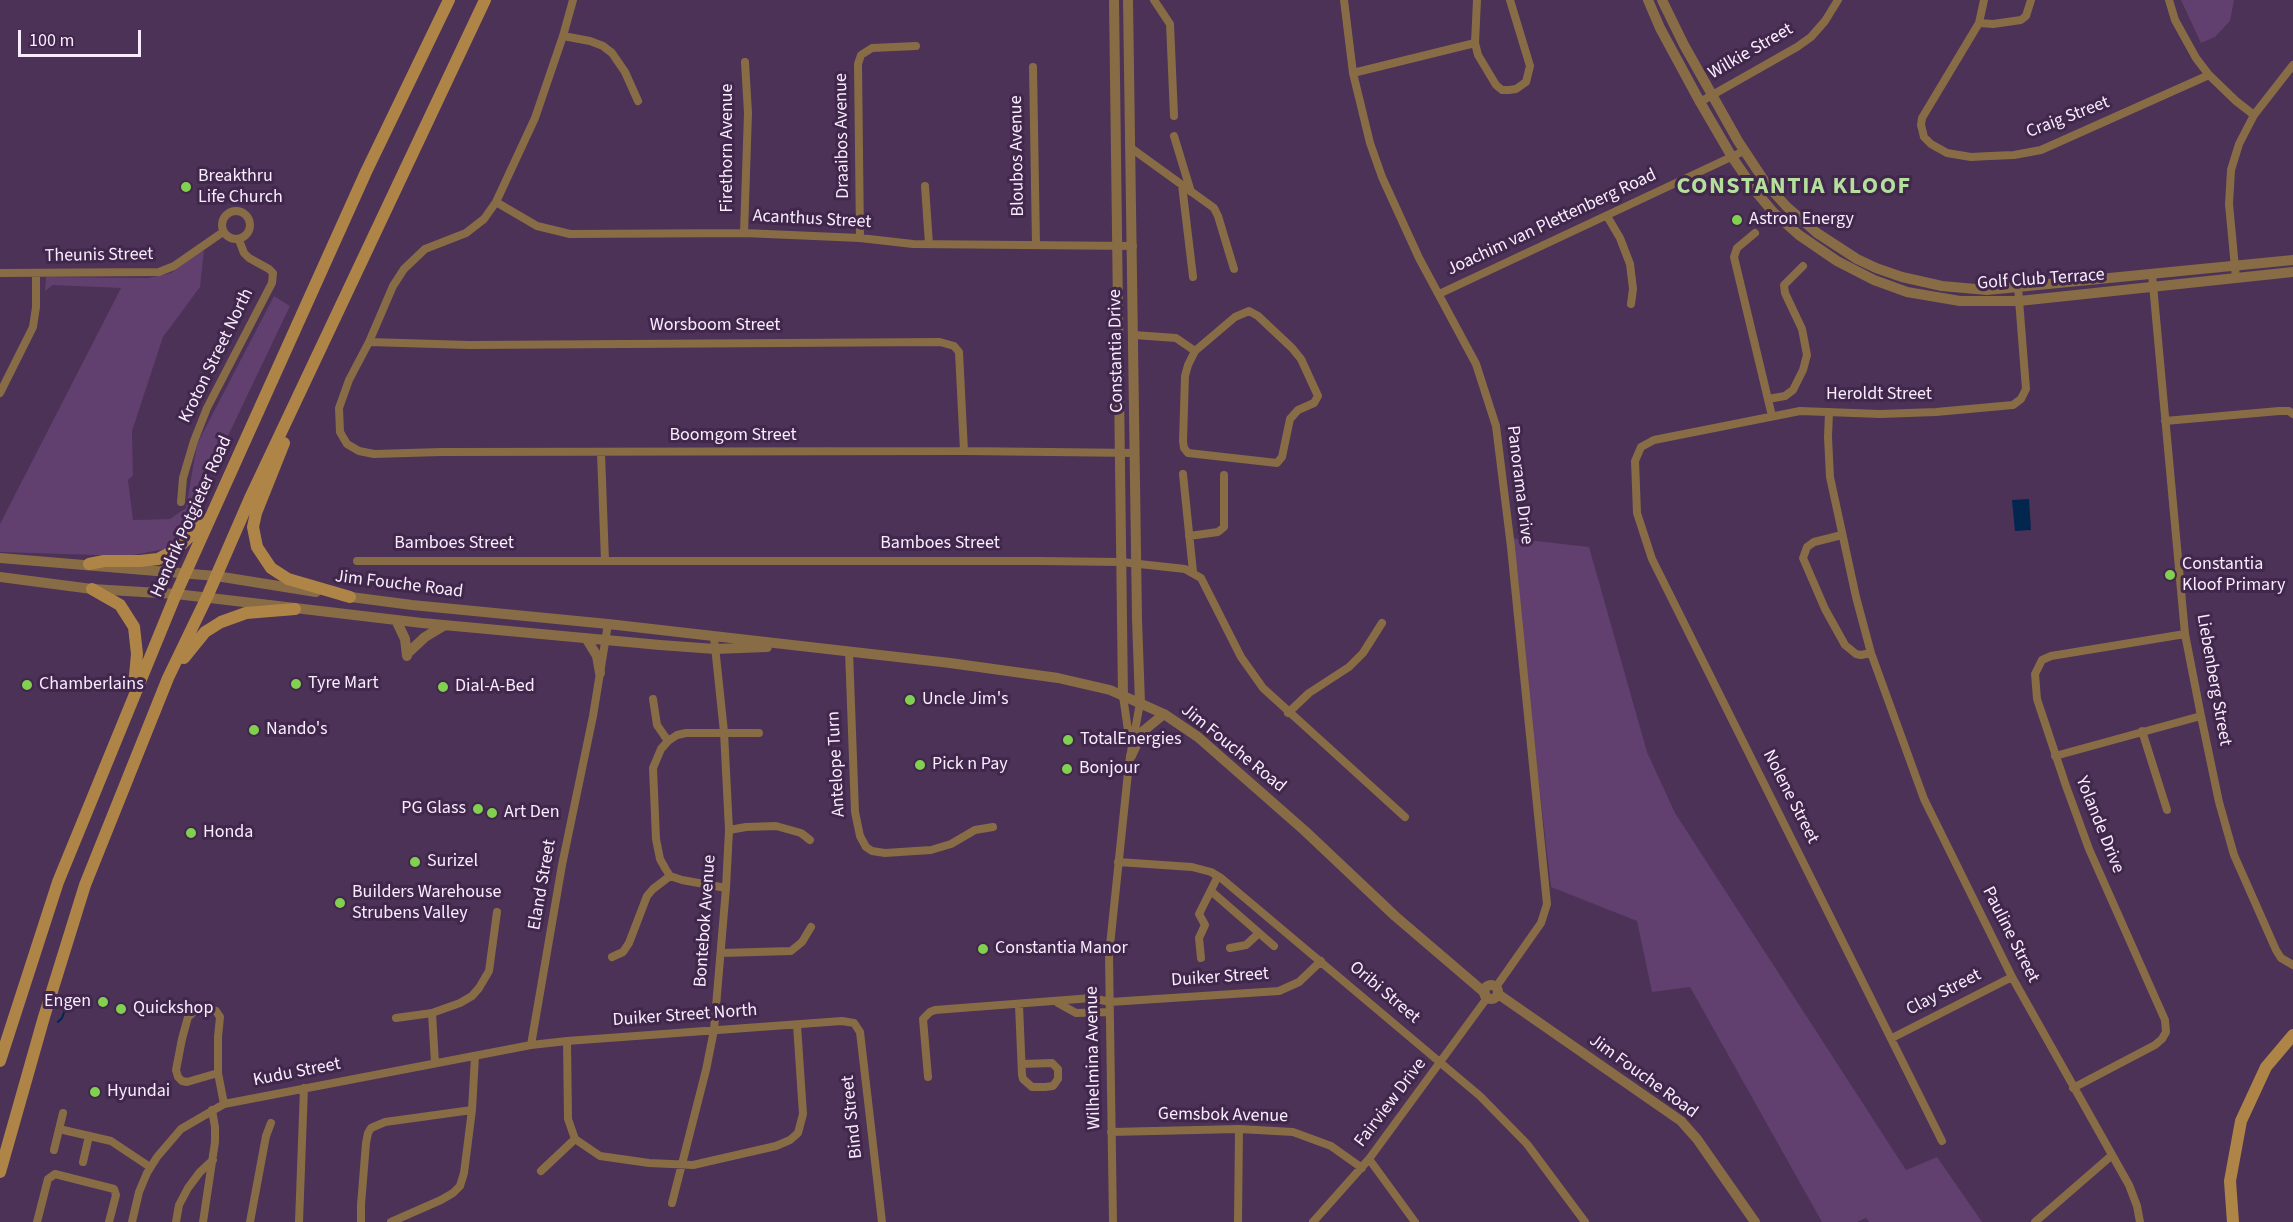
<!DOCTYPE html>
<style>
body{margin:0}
#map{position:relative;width:2293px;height:1222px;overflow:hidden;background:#4b3256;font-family:"Source Sans 3",sans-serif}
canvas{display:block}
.scale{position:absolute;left:18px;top:30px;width:123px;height:27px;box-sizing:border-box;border:3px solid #f8ecfe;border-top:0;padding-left:8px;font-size:18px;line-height:21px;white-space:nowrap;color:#f8ecfe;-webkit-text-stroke:4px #40274b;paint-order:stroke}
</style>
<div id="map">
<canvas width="2293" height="1222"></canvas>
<div class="scale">100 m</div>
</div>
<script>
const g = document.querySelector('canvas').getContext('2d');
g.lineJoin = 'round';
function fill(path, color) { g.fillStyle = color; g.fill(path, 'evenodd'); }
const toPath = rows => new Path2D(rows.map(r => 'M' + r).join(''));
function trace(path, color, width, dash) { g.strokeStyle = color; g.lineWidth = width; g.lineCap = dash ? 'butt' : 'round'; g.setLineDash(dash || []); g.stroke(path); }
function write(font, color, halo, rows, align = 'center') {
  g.font = font + ' "Source Sans 3",sans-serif'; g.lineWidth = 6; g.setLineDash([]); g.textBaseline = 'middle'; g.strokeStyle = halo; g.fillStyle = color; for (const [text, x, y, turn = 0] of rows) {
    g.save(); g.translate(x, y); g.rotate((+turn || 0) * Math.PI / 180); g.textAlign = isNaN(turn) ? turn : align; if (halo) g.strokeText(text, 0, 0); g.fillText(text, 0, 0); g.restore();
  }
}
const green = toPath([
 [2181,0,2234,0,2230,21,2215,37,2201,43],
 [204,250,200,287,163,337,132,431,133,475,128,480,133,520,170,519,186,508,197,444,274,296,290,306,204,486,185,532,165,549,128,556,0,552,0,524,121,288,53,285,45,291,46,277,148,278,171,273],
 [1510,538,1589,547,1647,752,1675,813,1906,1170,1937,1157,1982,1222,1869,1222,1866,1218,1857,1222,1822,1222,1690,987,1652,992,1637,921,1551,887]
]);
const water = toPath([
 [2029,499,2031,530,2015,531,2012,500]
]);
const stream = toPath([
 [58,1022,62,1018,68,1002]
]);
const minor = toPath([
 [573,0,563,36,535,118,496,202,484,219,466,233,425,249,404,269,393,286,369,342,349,380,339,408,340,432,347,444,359,451,374,454,441,452,964,451,1135,453],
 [1154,0,1170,24,1174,116],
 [1344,0,1353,73,1370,143,1382,177,1419,258,1476,364,1496,426,1511,547,1547,904,1541,923,1496,987],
 [1477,0,1475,43,1478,55,1496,85,1502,90,1509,90,1516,89,1526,82,1530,66,1510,0],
 [1984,0,1979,23,1922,118,1921,125,1924,137,1931,144,1947,153,1971,157,1990,156,2014,155,2041,150,2209,75],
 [2169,0,2175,20,2196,58,2209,75,2236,101,2254,115],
 [1979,23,1993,24,2021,20,2026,16,2031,0],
 [563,36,590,41,603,46,612,53,625,72,638,101],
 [1033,67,1036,245],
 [1353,73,1475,43],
 [1700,102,1797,47,1811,37,1825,21,1838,0],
 [1174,136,1191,192],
 [1131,148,1214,208,1218,216,1234,269],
 [1182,185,1193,277],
 [925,186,929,244],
 [496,202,537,226,570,234,744,233,860,238,913,244,1133,246],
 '222 225a14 14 0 1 1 28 0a14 14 0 1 1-28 0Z',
 [1607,216,1620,238,1630,264,1633,289,1631,304],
 [744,233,748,113,745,62],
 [1755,233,1737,248,1734,257,1772,416],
 [860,238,858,64,861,55,872,48,916,46],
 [0,273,159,272,174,266,223,232],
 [2152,274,2185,634,2201,716,2219,802,2234,855,2276,950,2281,958,2293,965],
 [2236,278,2229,204,2231,170,2239,144,2254,115,2293,65],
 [1439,294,1744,151],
 [1134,335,1176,338,1195,351,1188,365,1185,376,1183,441,1184,448,1188,453,1277,463,1282,457,1290,419,1298,410,1314,403,1318,396,1301,359,1292,348,1258,316,1249,311,1235,317,1195,351],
 [369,342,469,345,940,342,954,346,959,352,964,451],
 [0,393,33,327,36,307,36,273],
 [1768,399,1785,396,1793,390,1803,370,1807,355,1802,329,1785,293,1784,285,1803,266],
 [1829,412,1828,437,1830,477,1856,597,1871,653,1924,799,2012,977,2129,1185,2137,1206,2140,1222],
 [2165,421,2279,411,2289,411,2293,414],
 [601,453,605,561],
 [1183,474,1193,572],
 [181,502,183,478,194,441,207,408,272,283,273,273,269,269,249,258,244,253,239,240],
 [1842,535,1814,542,1807,547,1803,558,1825,609,1845,645,1856,654,1861,655,1871,653],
 [1189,536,1218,532,1224,527,1224,475],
 [357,561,1040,561,1121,562,1185,569,1201,578,1241,657,1263,688,1405,817],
 [849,651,855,812,860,836,866,847,872,851,885,853,931,850,951,844,975,830,993,827],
 [1123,696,1130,744],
 [653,699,657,725,668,741],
 [1288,713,1309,693,1349,667,1363,653,1382,623],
 [2142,731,2167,810],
 [2055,756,2201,716],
 [729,830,746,827,776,826,801,833,810,840],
 [1118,862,1192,867,1211,872,1221,878,1480,1096,1527,1144,1585,1222],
 [726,888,682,880,670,876,665,868,660,859,656,839,653,768,661,749,668,741,677,735,686,733,759,733],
 [1211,891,1274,946],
 [1230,948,1246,945,1259,933],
 [721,953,791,951,802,942,811,927],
 [612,957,623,952,629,943,647,896,653,889,670,876],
 [1201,958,1199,938,1205,925,1199,914,1218,876],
 [1058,1003,1076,1013,1110,1012],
 [1019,1005,1022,1075,1023,1079,1032,1087,1045,1087,1053,1086,1058,1079,1058,1069,1052,1063,1022,1064],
 [432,1013,460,1003,472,996,479,988,489,971,497,912],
 [396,1018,432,1013,435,1063],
 [1892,1038,2012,977],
 [567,1041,568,1119,575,1139,600,1156,649,1163,693,1165,776,1146,790,1140,798,1133,803,1114,797,1025],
 [531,1045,562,865,593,716,608,624],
 [218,1073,218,1037,220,1017,216,1011,211,1009,195,1011,188,1017,182,1039,176,1070,178,1077,182,1081,187,1082,218,1073,224,1104],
 [928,1077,923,1019,930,1012,935,1010,1092,998,1110,1002,1279,991,1299,982,1321,961],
 [2073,1088,2155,1045,2162,1039,2166,1032,2165,1020,2089,849,2066,786,2037,699,2035,674,2042,660,2051,656,2185,634],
 [59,1129,111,1141,150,1167],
 [1111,1132,1239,1129,1293,1132,1331,1146,1362,1168],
 [1942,1141,1652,559,1637,513,1635,461,1641,447,1654,440,1800,411,1880,414,1936,412,2013,405,2021,399,2026,389,2018,287],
 [54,1150,63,1113],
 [1369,1159,1415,1222],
 [83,1162,89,1136],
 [541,1171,575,1139],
 [672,1203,706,1070,714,1030,726,888,729,830,724,732,714,637],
 [37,1222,48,1179,55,1174,114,1189,116,1195,109,1222],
 [132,1222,139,1192,147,1173,157,1157,181,1129,224,1104,531,1045,567,1041,842,1021,854,1023,860,1032,882,1222],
 [176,1222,179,1205,188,1188,200,1172,213,1160],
 [203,1222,215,1142,215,1127,212,1110],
 [250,1222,266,1136,271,1123],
 [299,1222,304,1088],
 [361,1222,361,1205,366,1143,368,1133,371,1128,385,1122,472,1110],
 [391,1222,441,1200,453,1193,460,1186,464,1173,472,1110,475,1056],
 [1113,1222,1109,955,1129,763,1140,703],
 [1238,1222,1239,1129],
 [1313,1222,1369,1159,1487,998],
 [2035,1222,2111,1156]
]);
const tertiary = toPath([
 [1114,0,1123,696],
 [1128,0,1137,619,1140,703],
 [1648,0,1660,28,1700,102,1732,157,1757,193,1773,212,1799,235,1837,261,1874,280,1907,292,1960,301,2019,301,2293,272],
 [1662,0,1684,45,1738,141,1767,185,1787,207,1817,233,1857,259,1876,268,1902,277,1942,286,1987,290,2293,260],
 [0,558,216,576,316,592],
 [0,577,92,589,176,594,422,623,660,645,715,649,767,647],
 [343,596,412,605,608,624,950,663,1058,678,1110,690,1164,714,1198,737,1305,831,1395,916,1485,993],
 [396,620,405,639,407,656],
 [586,638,597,656,600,673],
 [410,651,425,637,445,625],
 [1131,756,1142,732,1164,714],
 '1484 992a7 7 0 1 1 14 0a7 7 0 1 1-14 0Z',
 [1498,994,1681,1121,1697,1139,1755,1222]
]);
const secondary = toPath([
 [284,443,256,513,253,527,257,547,271,568,288,579,350,597],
 [89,564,104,561,140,561,158,559,177,549,207,519],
 [92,589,120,605,134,627,137,654,134,686],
 [184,658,205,632,221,622,246,613,295,609],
 [0,1061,58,882,176,594,366,172,449,0],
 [0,1172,44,1017,85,885,168,678,207,597,251,496,485,0],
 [2233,1222,2230,1181,2241,1121,2266,1067,2293,1035]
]);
const markers = [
 [186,187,6,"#82d04f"],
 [1737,220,6,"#82d04f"],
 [2170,575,6,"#82d04f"],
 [296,684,6,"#82d04f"],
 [27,685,6,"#82d04f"],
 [443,687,6,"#82d04f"],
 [910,700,6,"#82d04f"],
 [254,730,6,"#82d04f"],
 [1068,740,6,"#82d04f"],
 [920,765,6,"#82d04f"],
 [1067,769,6,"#82d04f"],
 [478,809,6,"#82d04f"],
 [492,813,6,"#82d04f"],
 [191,833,6,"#82d04f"],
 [415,862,6,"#82d04f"],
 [340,903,6,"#82d04f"],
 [983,949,6,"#82d04f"],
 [103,1002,6,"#82d04f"],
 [121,1009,6,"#82d04f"],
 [95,1092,6,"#82d04f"]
];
const streetNames = [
 ["Wilkie Street",1751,52,-30],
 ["Craig Street",2068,118,-21],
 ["Draaibos Avenue",843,136,-91],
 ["Firethorn Avenue",728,148,-90],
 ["Bloubos Avenue",1018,156,-91],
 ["Acanthus Street",812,220,3],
 ["Joachim van Plettenberg Road",1552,223,-25],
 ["Theunis Street",99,256,-1],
 ["Golf Club Terrace",2041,280,-4],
 ["Worsboom Street",715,326],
 ["Constantia Drive",1117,351,-91],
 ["Kroton Street North",217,356,-64],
 ["Heroldt Street",1879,395],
 ["Boomgom Street",733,436],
 ["Panorama Drive",1519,485,83],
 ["Hendrik Potgieter Road",192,517,-66],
 ["Bamboes Street",454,544],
 ["Bamboes Street",940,544],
 ["Jim Fouche Road",399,585,7],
 ["Liebenberg Street",2213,680,80],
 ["Jim Fouche Road",1233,749,39],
 ["Antelope Turn",837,764,-93],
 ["Nolene Street",1790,797,63],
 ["Yolande Drive",2099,825,68],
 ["Eland Street",543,885,-80],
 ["Bontebok Avenue",706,921,-86],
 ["Pauline Street",2010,935,63],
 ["Duiker Street",1220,978,-4],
 ["Oribi Street",1384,993,40],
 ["Clay Street",1944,993,-27],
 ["Duiker Street North",685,1016,-4],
 ["Wilhelmina Avenue",1094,1058,-91],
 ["Kudu Street",297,1073,-11],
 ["Jim Fouche Road",1643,1077,36],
 ["Fairview Drive",1391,1103,-53],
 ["Gemsbok Avenue",1223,1116,1],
 ["Bind Street",853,1117,-96]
];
const poiNames = [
 ["Breakthru",198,177],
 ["Life Church",198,198],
 ["Astron Energy",1749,220],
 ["Constantia",2182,565],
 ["Kloof Primary",2182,586],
 ["Tyre Mart",308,684],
 ["Chamberlains",39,685],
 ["Dial-A-Bed",455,687],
 ["Uncle Jim's",922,700],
 ["Nando's",266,730],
 ["TotalEnergies",1080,740],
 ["Pick n Pay",932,765],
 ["Bonjour",1079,769],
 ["PG Glass",466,809,"right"],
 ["Art Den",504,813],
 ["Honda",203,833],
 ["Surizel",427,862],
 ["Builders Warehouse",352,893],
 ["Strubens Valley",352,914],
 ["Constantia Manor",995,949],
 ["Engen",91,1002,"right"],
 ["Quickshop",133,1009],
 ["Hyundai",107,1092]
];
const districtNames = [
 ["CONSTANTIA KLOOF",1794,188]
];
fill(green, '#613f6f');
fill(water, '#03264e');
trace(stream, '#03264e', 2);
trace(minor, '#876c46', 8);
trace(tertiary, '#876c46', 10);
trace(secondary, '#af8447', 12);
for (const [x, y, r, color] of markers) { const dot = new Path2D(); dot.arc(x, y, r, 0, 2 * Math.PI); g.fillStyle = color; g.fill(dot); trace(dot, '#40274b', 2); }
write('18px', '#f8ecfe', '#40274b', streetNames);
write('18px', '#f8ecfe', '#40274b', poiNames, 'left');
g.letterSpacing = '1.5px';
write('bold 24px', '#b4df9c', '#40274b', districtNames);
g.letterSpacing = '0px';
</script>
